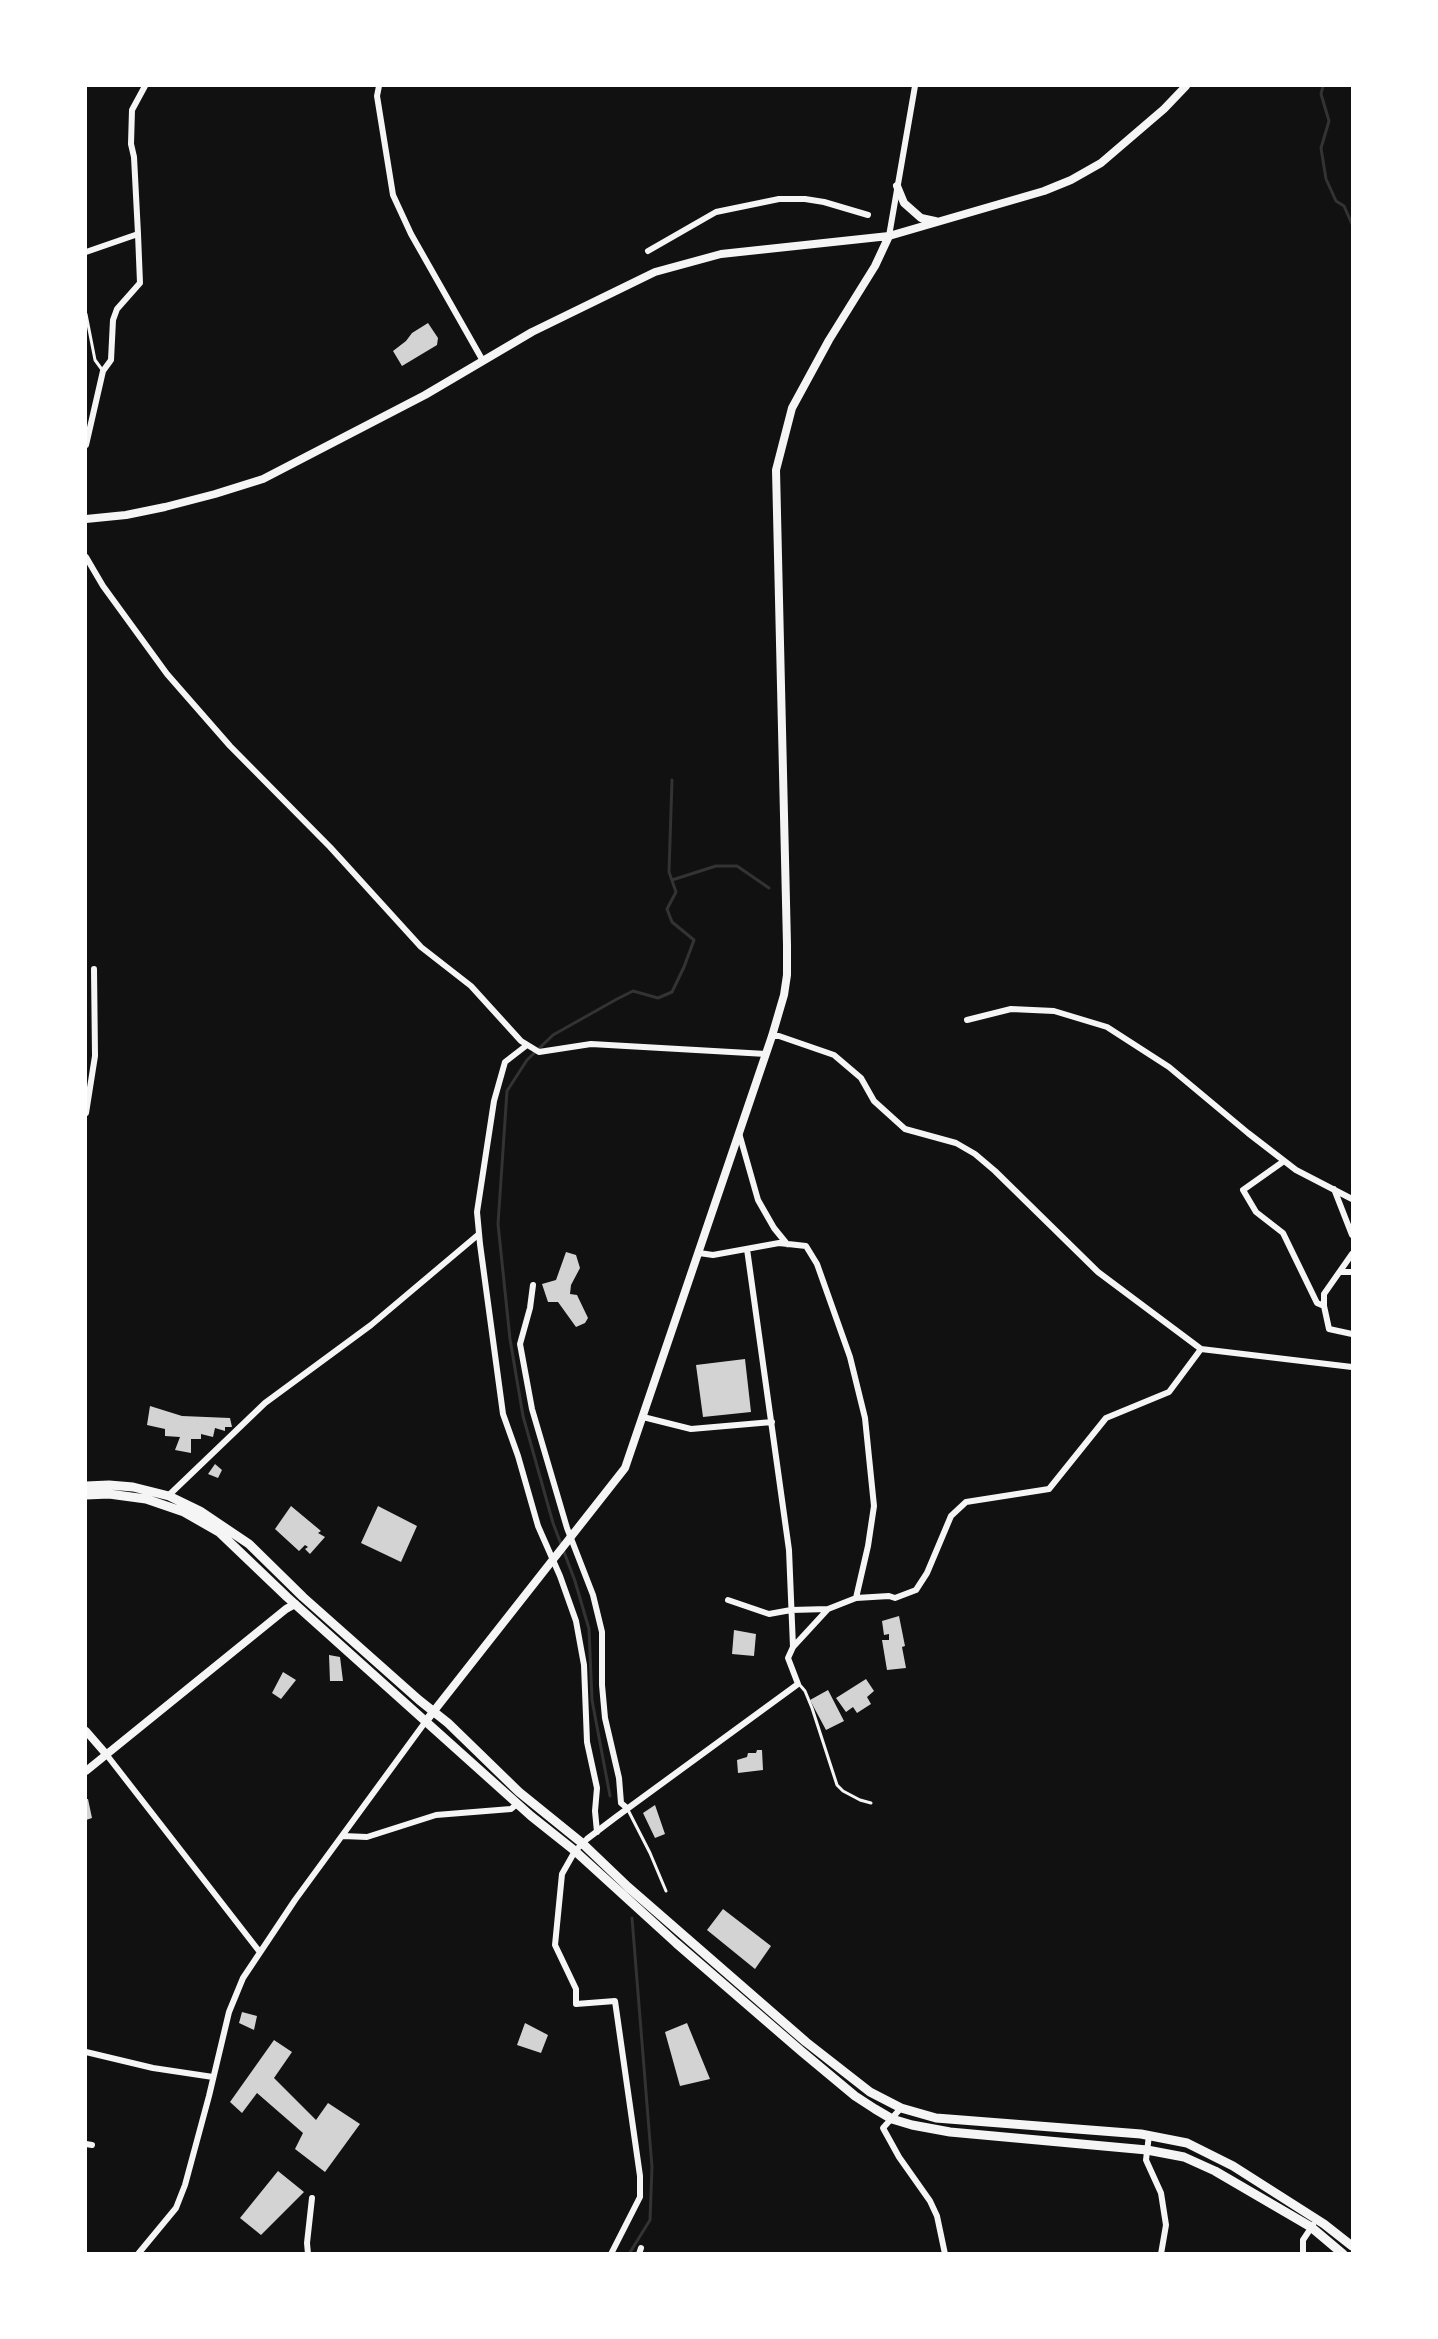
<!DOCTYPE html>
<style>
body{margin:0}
#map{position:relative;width:1438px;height:2339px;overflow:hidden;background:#111;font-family:"DM Sans",sans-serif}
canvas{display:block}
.frame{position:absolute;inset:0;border:87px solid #fff;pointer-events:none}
</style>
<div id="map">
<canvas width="1438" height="2339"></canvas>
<div class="frame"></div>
</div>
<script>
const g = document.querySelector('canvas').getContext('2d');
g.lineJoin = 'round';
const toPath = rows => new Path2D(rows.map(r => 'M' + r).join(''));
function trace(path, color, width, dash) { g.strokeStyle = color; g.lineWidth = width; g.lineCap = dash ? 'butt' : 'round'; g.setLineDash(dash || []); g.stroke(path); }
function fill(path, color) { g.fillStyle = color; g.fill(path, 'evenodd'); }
const stream = toPath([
 [1323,86,1321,94,1329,121,1321,148,1326,179,1336,201,1344,206,1352,224],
 [672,880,716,866,737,866,769,888],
 [610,1796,592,1700,589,1629,575,1581,553,1523,523,1416,510,1339,498,1224,507,1091,527,1060,553,1035,617,999,633,991,658,998,672,992,684,967,694,940,672,922,667,909,676,892,669,872,672,780],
 [629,2254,650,2220,652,2167,632,1918]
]);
const building = toPath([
 [428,323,438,338,437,345,402,366,393,351,406,341,412,333],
 [566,1252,576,1255,580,1268,571,1285,570,1294,577,1295,588,1318,585,1323,576,1327,558,1302,548,1302,542,1284,556,1280],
 [745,1359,751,1412,703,1417,696,1365],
 [150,1406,182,1416,230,1418,232,1427,225,1427,225,1431,215,1428,213,1437,201,1434,201,1439,191,1439,191,1453,175,1450,180,1437,165,1436,165,1429,147,1425],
 [215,1464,222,1470,218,1478,208,1474],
 [291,1506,321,1531,318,1533,325,1537,310,1554,305,1549,308,1547,305,1545,299,1551,275,1529],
 [378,1506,417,1526,401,1562,361,1543],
 [899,1616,905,1646,902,1647,906,1668,887,1670,882,1640,889,1640,889,1634,884,1635,882,1621],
 [734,1630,756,1634,754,1656,732,1654],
 [329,1655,340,1657,343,1681,330,1681],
 [283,1672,296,1680,281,1699,272,1693],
 [866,1679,874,1691,867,1697,871,1704,857,1713,853,1707,846,1712,836,1698],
 [828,1690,844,1721,826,1730,810,1700],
 [757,1750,762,1750,763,1770,738,1773,737,1760,747,1757,748,1753,756,1753],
 [86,1799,88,1799,92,1818,86,1820],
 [655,1805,665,1834,655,1838,643,1813],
 [723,1909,771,1946,755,1969,707,1930],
 [242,2012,257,2016,254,2030,239,2023],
 [525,2023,548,2035,541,2053,517,2045],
 [687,2023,710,2079,680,2086,665,2032],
 [274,2040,292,2052,274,2078,316,2120,328,2103,360,2124,325,2172,295,2149,303,2133,257,2093,242,2113,230,2102],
 [278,2171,304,2192,261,2235,240,2218]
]);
const service = toPath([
 [86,314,95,360,103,371],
 [799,1684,805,1691,812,1708,837,1785,843,1791,860,1800,871,1803],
 [628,1810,650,1853,666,1891]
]);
const minor = toPath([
 [379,86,377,96,393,195,411,234,483,361],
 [138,234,134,157,131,144,132,110,145,86],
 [889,236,915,86],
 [648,251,716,212,779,199,805,199,824,202,868,215],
 [86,252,138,234,140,283,117,309,113,320,111,360,103,371,86,445],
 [86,557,103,586,167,674,230,746,330,847,421,947,471,986,521,1041,539,1052,591,1044,766,1054],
 [967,1020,1011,1009,1054,1011,1107,1027,1169,1067,1248,1133,1296,1170,1352,1199],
 [772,1036,779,1036,834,1055,861,1078,874,1101,905,1129,956,1143,975,1154,995,1171,1098,1272,1201,1349],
 [527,1045,505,1062,494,1101,477,1212,480,1244,503,1414,518,1456,538,1526,560,1576,576,1621,584,1665,587,1742,597,1788,595,1811,597,1832],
 [86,1113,95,1056,94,969],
 [739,1133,758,1200,774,1228,787,1244],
 [1284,1161,1243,1190,1256,1212,1283,1233,1317,1303,1324,1306],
 [1334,1189,1352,1235],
 [747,1249,789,1550,793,1647],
 [699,1253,713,1255,779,1243,806,1246,817,1264,850,1357,865,1418,874,1506,868,1546,856,1598],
 [1352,1254,1324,1294,1324,1306,1329,1329,1352,1334],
 [1341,1272,1352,1272],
 [533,1285,530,1308,520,1344,532,1409,567,1528,593,1595,602,1632,602,1685,605,1718,619,1778,621,1803,627,1808],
 [643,1417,691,1429,772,1422],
 [168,1496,265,1403,371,1325,479,1234],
 [728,1600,769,1614,791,1610,828,1609],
 [106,1754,259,1951],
 [343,1836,367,1837,436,1815,511,1809,517,1804],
 [86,2052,153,2068,213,2077],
 [901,2108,883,2128,899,2157,930,2201,937,2216,945,2254],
 [1149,2135,1146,2160,1161,2193,1166,2225,1161,2254],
 [86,2144,92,2145],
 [138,2254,176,2208,185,2185,209,2096,229,2012,243,1978,295,1900,426,1721],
 [308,2254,307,2243,312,2198],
 [611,2254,640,2197,640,2176,615,2001,576,2004,576,1989,555,1945,562,1874,575,1851,587,1839,616,1817,798,1684,788,1658,793,1647,828,1609,856,1598,889,1596,895,1598,916,1590,927,1573,951,1516,966,1502,1049,1489,1106,1418,1169,1392,1201,1349,1352,1367],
 [639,2254,641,2248],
 [1303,2254,1303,2240,1313,2225]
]);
const tertiary = toPath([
 [897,186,904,203,921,218,935,221],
 [86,519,126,515,165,507,215,494,263,479,425,395,532,332,655,272,721,254,889,236,1044,191,1071,180,1101,163,1164,109,1186,86],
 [426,1721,625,1468,772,1036,784,995,787,975,787,945,776,470,792,408,829,340,875,266,889,236],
 [86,1731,106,1754],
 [86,1771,286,1609,295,1604]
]);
const secondary = toPath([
 [86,1486,109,1485,133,1487,169,1496,200,1511,249,1544,303,1597,419,1700,448,1723,519,1792,582,1843,628,1887,806,2042,870,2092,901,2108,936,2118,1141,2134,1187,2143,1233,2166,1324,2224,1352,2246],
 [86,1495,109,1494,146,1499,184,1512,219,1532,287,1597,531,1816,575,1851,676,1943,801,2051,855,2096,875,2109,892,2119,912,2125,950,2132,1147,2150,1184,2157,1215,2171,1311,2227,1343,2254]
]);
trace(stream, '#333', 3);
fill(building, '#d3d3d3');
trace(service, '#f5f5f5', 3);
trace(minor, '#f5f5f5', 6);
trace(tertiary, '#f5f5f5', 8);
trace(secondary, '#f5f5f5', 9);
</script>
